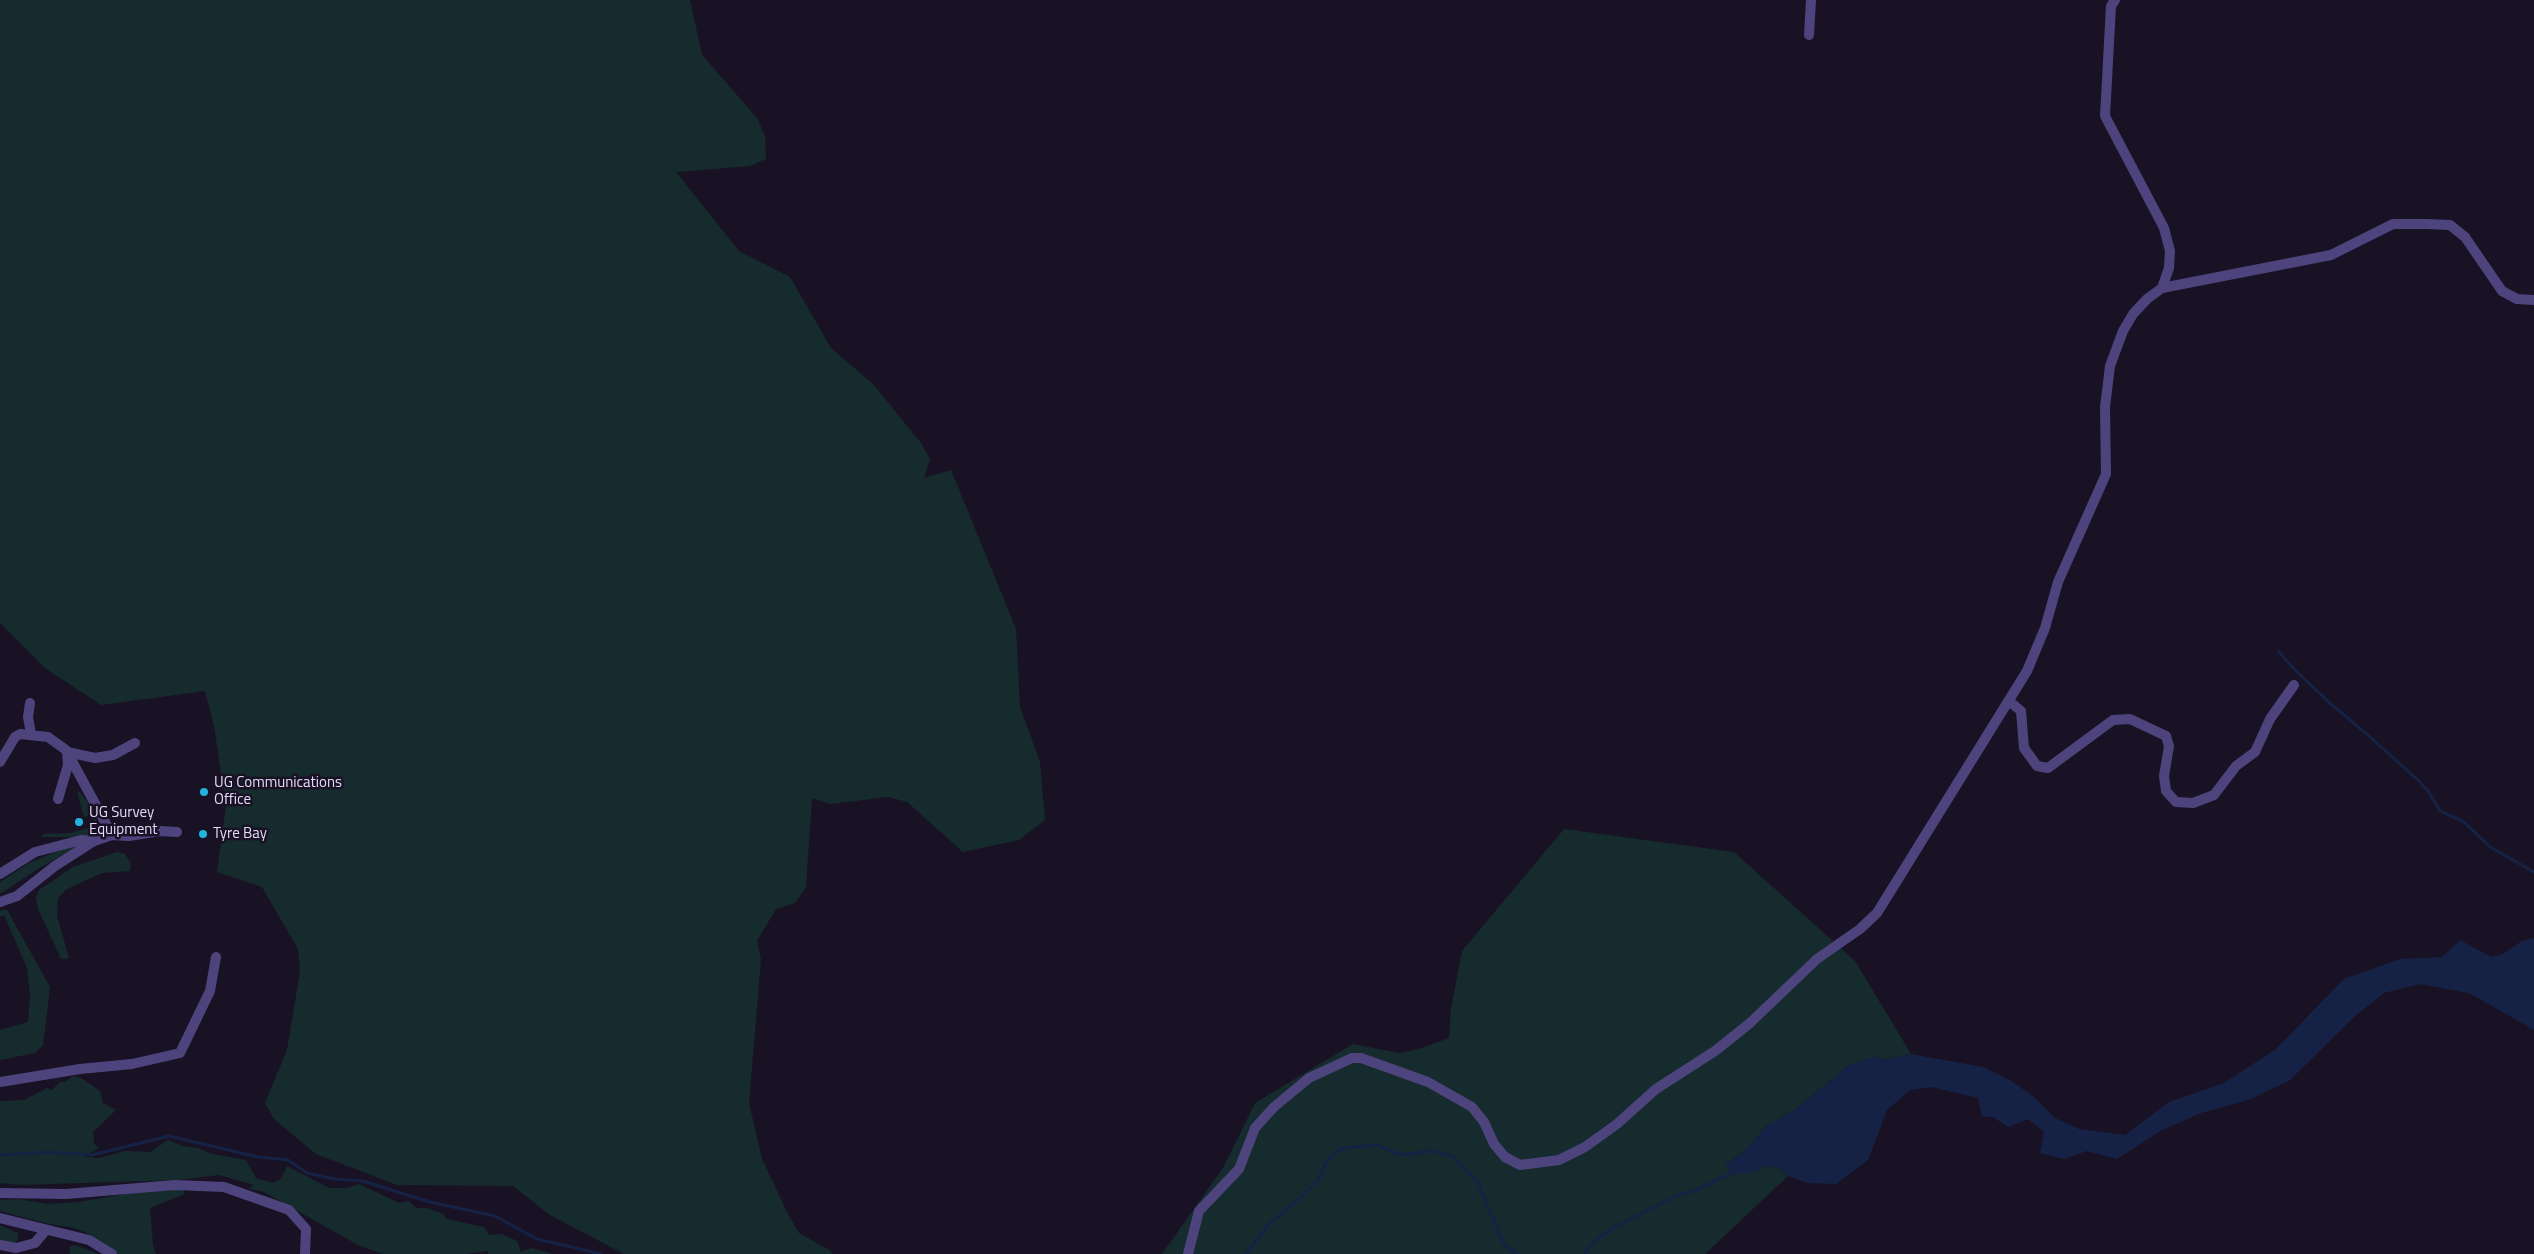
<!DOCTYPE html>
<style>
body{margin:0}
canvas{display:block;background:#181224}
</style>
<canvas width="2534" height="1254"></canvas>
<script>
const g = document.querySelector('canvas').getContext('2d');
g.lineJoin = 'round';
function fill(path, color) { g.fillStyle = color; g.fill(path, 'evenodd'); }
const toPath = rows => new Path2D(rows.map(r => 'M' + r).join(''));
function trace(path, color, width, dash) { g.strokeStyle = color; g.lineWidth = width; g.lineCap = dash ? 'butt' : 'round'; g.setLineDash(dash || []); g.stroke(path); }
function write(font, color, halo, rows, align = 'center') {
  g.font = font + ' "Titillium Web",sans-serif'; g.lineWidth = 5; g.setLineDash([]); g.textBaseline = 'middle'; g.strokeStyle = halo; g.fillStyle = color; for (const [text, x, y, turn = 0] of rows) {
    g.save(); g.translate(x, y); g.rotate((+turn || 0) * Math.PI / 180); g.textAlign = isNaN(turn) ? turn : align; if (halo) g.strokeText(text, 0, 0); g.fillText(text, 0, 0); g.restore();
  }
}
const green = toPath([
 [0,0,690,0,702,55,757,118,765,136,766,159,750,166,676,172,739,251,790,277,831,348,873,384,921,443,930,459,924,478,951,470,1016,629,1020,707,1040,762,1045,820,1019,840,963,852,907,802,888,797,830,804,812,798,806,887,795,903,776,909,757,941,761,960,749,1103,762,1159,788,1214,799,1233,831,1251,832,1254,624,1254,550,1215,513,1186,397,1185,316,1154,274,1119,265,1103,287,1050,300,971,298,949,262,887,217,872,226,806,214,726,205,691,101,705,45,668,0,623],
 [77,791,80,792,96,814,98,831,87,837,41,837,43,834,71,833,95,826,91,815,84,817],
 [1564,829,1734,852,1855,961,1911,1054,1887,1059,1874,1057,1849,1065,1795,1110,1765,1127,1746,1150,1725,1165,1754,1172,1762,1167,1777,1166,1788,1176,1705,1254,1162,1254,1223,1168,1255,1103,1353,1044,1399,1053,1419,1049,1449,1038,1451,1009,1462,951],
 [80,845,38,869,0,894,0,882,29,863,65,848],
 [117,852,125,854,131,864,130,871,102,873,65,890,58,899,57,916,69,958,61,959,38,909,36,897,39,890,73,867],
 [3,910,7,910,10,915,50,987,43,1045,35,1053,0,1060,0,1030,28,1022,30,995,27,968,4,915,0,917,0,911],
 [73,1076,81,1078,100,1091,103,1103,116,1110,93,1132,94,1143,99,1148,84,1157,100,1158,124,1151,150,1152,168,1140,183,1146,198,1148,212,1154,246,1160,256,1178,273,1183,281,1179,287,1166,329,1188,348,1188,359,1184,399,1203,409,1201,416,1208,427,1208,443,1214,447,1219,484,1227,489,1235,502,1234,517,1241,521,1252,531,1248,553,1254,488,1254,488,1251,465,1254,383,1254,358,1245,262,1191,249,1189,254,1185,219,1175,177,1180,20,1185,0,1183,0,1101,24,1100,47,1088,52,1090,60,1082,65,1082],
 [183,1188,185,1194,150,1208,153,1245,156,1254,118,1254,89,1234,75,1228,44,1223,0,1211,0,1200,18,1199,47,1204,79,1202,131,1193],
 [0,1225,18,1233,18,1239,15,1243,0,1243],
 [74,1245,89,1250,98,1254,70,1254,69,1247]
]);
const water = toPath([
 [2534,938,2534,1030,2469,993,2420,984,2384,993,2354,1017,2289,1081,2248,1100,2201,1113,2162,1130,2117,1159,2087,1151,2064,1159,2040,1153,2044,1132,2028,1119,2008,1127,1993,1117,1982,1117,1978,1098,1931,1087,1910,1090,1887,1110,1868,1160,1836,1184,1807,1183,1788,1176,1777,1166,1762,1167,1754,1172,1732,1175,1725,1165,1746,1150,1765,1127,1795,1110,1849,1065,1874,1057,1887,1059,1911,1054,1983,1067,2013,1082,2034,1097,2055,1118,2079,1129,2125,1135,2169,1102,2224,1083,2276,1049,2344,979,2400,959,2442,957,2460,940,2491,957,2503,954,2522,941]
]);
const stream = toPath([
 [2279,652,2295,670,2332,705,2368,735,2418,780,2428,791,2440,811,2464,822,2490,847,2534,872],
 [0,1155,49,1152,92,1155,169,1136,258,1157,288,1160,307,1173,335,1179,363,1181,430,1202,495,1216,537,1239,601,1254],
 [1246,1254,1269,1224,1298,1200,1318,1180,1327,1160,1342,1148,1376,1145,1401,1155,1431,1151,1452,1156,1478,1183,1504,1245,1517,1254],
 [1584,1254,1596,1240,1613,1228,1676,1196,1698,1190,1733,1172]
]);
const minor = toPath([
 [1809,35,1811,0],
 [2162,288,2331,255,2393,224,2426,224,2450,225,2465,237,2502,291,2517,299,2534,300],
 [2009,701,2021,711,2024,748,2037,766,2048,768,2113,720,2130,719,2166,736,2169,746,2164,776,2166,791,2176,802,2193,803,2214,795,2236,766,2255,752,2270,719,2294,685],
 [30,703,28,717,31,734],
 [0,762,15,737,20,734,48,737,66,750,112,835,94,841,55,866,17,896,0,902],
 [58,799,68,765,67,752,95,758,113,755,135,743],
 [112,835,129,836,160,831,177,832],
 [0,874,35,852,81,840,94,841],
 [0,1082,80,1069,132,1064,180,1053,210,991,216,957],
 [0,1193,66,1194,175,1185,224,1187,289,1210,306,1229,305,1254],
 [0,1218,89,1240,112,1254],
 [0,1245,16,1248,35,1243,45,1231],
 [1188,1254,1199,1211,1239,1169,1255,1128,1274,1107,1309,1078,1352,1058,1361,1058,1428,1082,1472,1107,1484,1122,1494,1144,1505,1157,1520,1165,1559,1160,1585,1147,1617,1124,1656,1089,1715,1051,1750,1023,1817,959,1860,929,1877,913,2027,671,2045,628,2058,582,2106,474,2105,407,2110,366,2123,331,2133,314,2147,299,2162,288,2169,268,2170,251,2164,228,2105,116,2111,6,2115,0]
]);
const markers = [
 [204,792,5,"#21b4e0"],
 [79,822,5,"#21b4e0"],
 [203,834,5,"#21b4e0"]
];
const poiNames = [
 ["UG Communications",214,783],
 ["Office",214,800],
 ["UG Survey",89,813],
 ["Equipment",89,830],
 ["Tyre Bay",213,834]
];
fill(green, '#162b2d');
fill(water, '#152245');
trace(stream, '#152245', 3);
trace(minor, '#4d447d', 10);
for (const [x, y, r, color] of markers) { const dot = new Path2D(); dot.arc(x, y, r, 0, 2 * Math.PI); g.fillStyle = color; g.fill(dot); trace(dot, '#181224', 2); }
write('15px', '#e2dafa', '#181224', poiNames, 'left');
</script>
